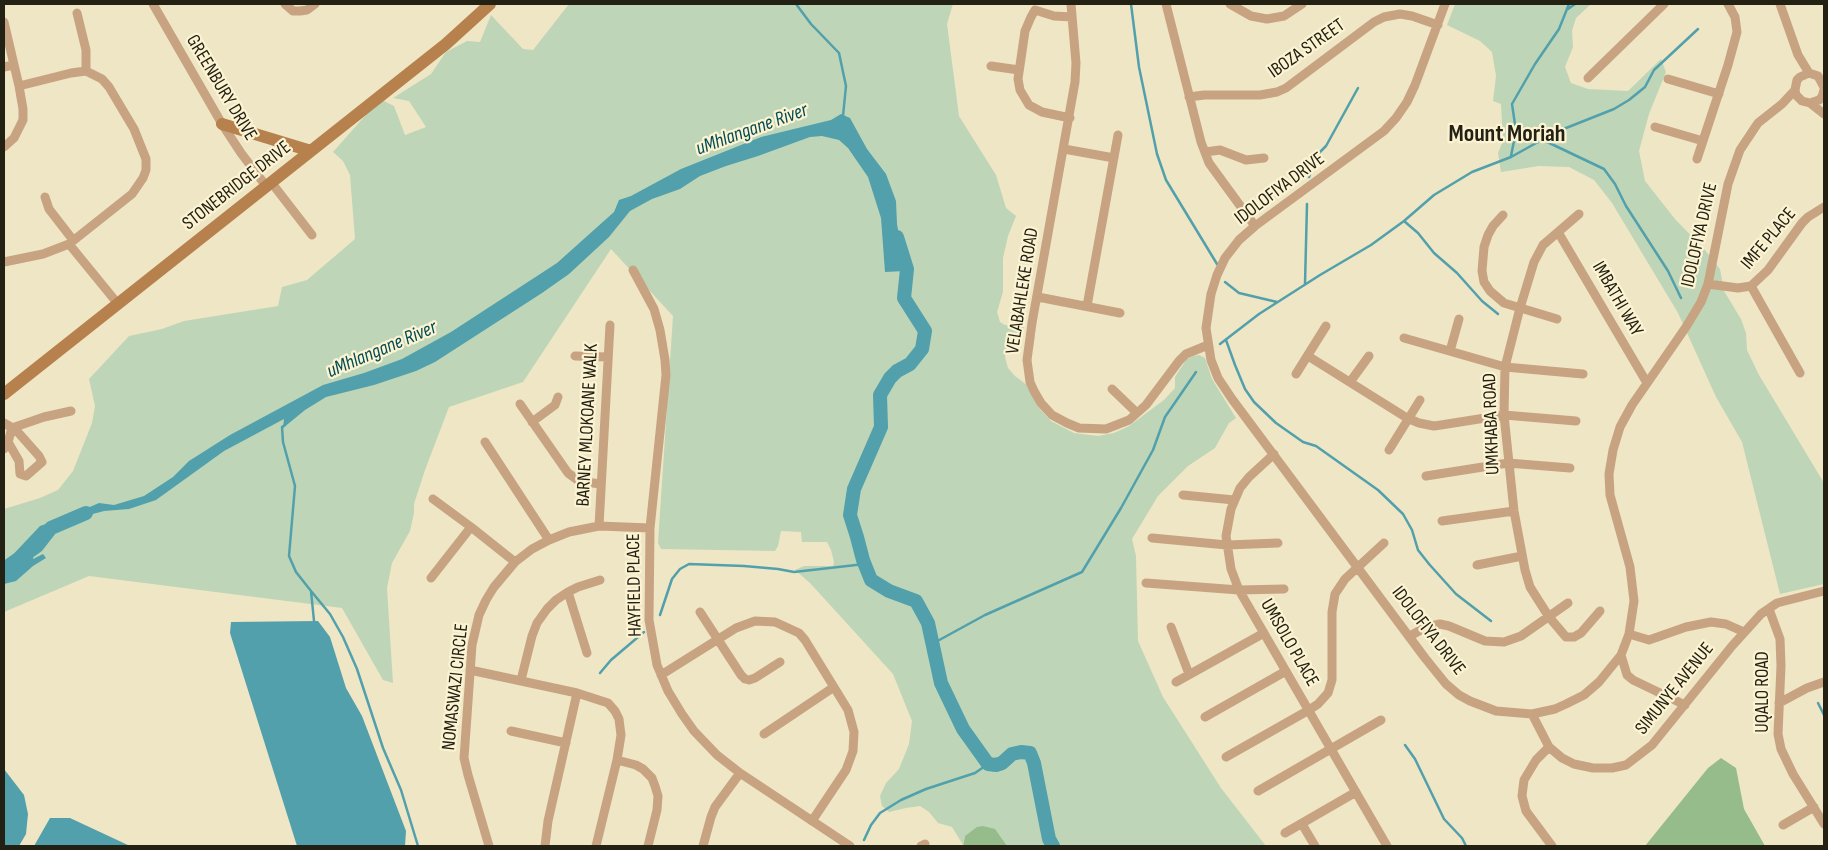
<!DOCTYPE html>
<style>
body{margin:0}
#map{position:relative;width:1828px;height:850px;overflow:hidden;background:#efe6c5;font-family:"Sofia Sans Condensed",sans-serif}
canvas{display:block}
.frame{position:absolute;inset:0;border:5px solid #232014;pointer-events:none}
</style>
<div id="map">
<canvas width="1828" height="850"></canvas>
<div class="frame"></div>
</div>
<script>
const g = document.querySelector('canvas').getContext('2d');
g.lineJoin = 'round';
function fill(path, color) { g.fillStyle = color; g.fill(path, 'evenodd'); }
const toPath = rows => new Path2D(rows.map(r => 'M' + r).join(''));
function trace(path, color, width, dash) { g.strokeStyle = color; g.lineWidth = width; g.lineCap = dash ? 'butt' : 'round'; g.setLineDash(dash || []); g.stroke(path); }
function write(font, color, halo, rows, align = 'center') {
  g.font = font + ' "Sofia Sans Condensed",sans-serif'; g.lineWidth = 4.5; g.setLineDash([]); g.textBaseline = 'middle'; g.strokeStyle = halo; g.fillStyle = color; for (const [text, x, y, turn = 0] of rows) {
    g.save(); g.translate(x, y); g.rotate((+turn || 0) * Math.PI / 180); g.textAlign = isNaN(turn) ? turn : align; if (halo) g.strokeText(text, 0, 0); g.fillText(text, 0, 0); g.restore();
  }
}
const green = toPath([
 [569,4,953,4,947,24,959,116,996,175,1006,208,1016,216,1008,236,1003,258,1003,292,997,312,1000,322,1005,325,1024,327,1022,334,1014,336,1008,345,1005,357,1008,368,1015,376,1027,385,1039,408,1051,421,1074,433,1098,436,1114,433,1129,426,1164,400,1175,388,1175,377,1186,360,1193,356,1199,355,1205,358,1212,379,1236,418,1229,423,1215,448,1188,466,1158,496,1132,539,1136,556,1138,641,1163,697,1221,788,1266,846,1007,846,965,836,963,845,952,827,938,823,929,812,920,806,906,808,889,812,882,806,880,796,886,783,899,769,909,744,912,721,893,674,810,583,795,570,804,566,833,566,834,562,831,550,827,542,802,542,801,532,781,531,778,546,775,551,661,549,658,543,673,316,611,249,523,382,449,407,425,470,414,504,414,513,410,531,392,563,387,588,393,683,383,680,342,608,89,576,4,612,4,509,40,498,58,490,73,471,92,423,95,406,89,379,129,336,162,329,184,321,278,306,282,287,307,280,355,239,350,175,343,161,333,152,380,99,394,106,405,135,426,127,409,101,393,98,431,74,446,52,467,41,480,42,491,15,523,49,533,50],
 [1455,4,1591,4,1576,18,1572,31,1573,47,1565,67,1571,83,1588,89,1628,91,1661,59,1666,72,1649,114,1639,151,1645,181,1675,219,1705,250,1720,269,1724,291,1741,319,1746,333,1747,350,1759,375,1824,483,1824,584,1780,594,1742,442,1716,397,1678,313,1612,203,1594,180,1569,167,1539,166,1501,172,1498,153,1503,141,1501,104,1493,101,1496,76,1492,52,1480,41,1447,25]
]);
const forest = toPath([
 [1721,758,1736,768,1744,809,1765,846,1645,846,1708,768],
 [983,826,995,829,1007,846,963,846,965,836,977,827]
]);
const water = toPath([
 [841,114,850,118,867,149,886,174,896,201,897,224,905,271,885,272,881,218,868,177,848,148,839,140,822,136,810,137,758,156,726,166,700,176,680,189,652,199,630,211,609,237,569,274,542,293,435,362,416,371,374,385,326,397,305,410,283,428,284,419,224,451,156,500,129,509,104,511,67,521,42,538,34,551,33,559,43,554,46,558,33,566,16,581,4,584,4,562,6,562,40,526,64,518,99,503,114,505,144,496,173,477,189,461,230,435,323,385,364,373,402,359,451,332,557,263,614,212,619,200,631,196,681,169,761,137,831,120],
 [318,621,330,637,346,688,362,716,388,784,406,831,405,846,297,846,230,633,231,622],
 [4,769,24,795,28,814,26,834,19,846,4,846],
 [50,818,70,818,130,846,34,846]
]);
const stream = toPath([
 [796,4,811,24,839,53,846,86,843,116],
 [1131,4,1139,67,1157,154,1166,180,1217,264],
 [1568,9,1575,4],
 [1543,140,1604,169,1615,184,1626,206,1668,271,1681,298],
 [1511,156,1516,131,1512,104,1535,64,1559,29,1569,4],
 [1309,177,1316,156,1326,146,1358,88],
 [1404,221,1418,233,1434,253,1457,273,1482,301,1498,314],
 [1225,282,1239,293,1277,302],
 [1305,284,1307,204],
 [1226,340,1235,365,1245,389,1254,402,1276,423,1303,442,1316,446,1378,490,1403,514,1412,530,1418,550,1429,564,1456,594,1491,621],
 [1220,344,1259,314,1320,275,1371,245,1404,221,1434,195,1472,172,1511,157,1556,132,1614,109,1629,100,1645,87,1654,70,1698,29],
 [285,425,282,427,283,442,295,486,289,556,296,572,311,591,314,621],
 [311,591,330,614,343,637,357,669,383,748,401,790,418,846],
 [660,615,672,579,680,569,689,564,744,566,778,569,794,572,865,564],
 [932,644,985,615,1082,572,1121,508,1153,450,1165,417,1196,372],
 [600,673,611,660,644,632],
 [1818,703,1824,715],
 [1405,745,1415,759,1444,819,1462,838,1466,846],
 [864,840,871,825,880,813,901,800,926,789,975,773,988,764]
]);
const river = toPath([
 [897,237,907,269,904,298,925,331,922,349,910,364,897,371,890,378,880,395,881,427,854,489,850,515,857,537,863,560,871,580,889,591,916,601,928,623,941,683,963,729,988,764,996,765,1002,763,1012,754,1021,752,1030,753,1034,763,1049,839,1053,846],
 [4,569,37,546,51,528,86,513]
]);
const street = toPath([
 [153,4,222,124,241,153,266,186],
 [285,4,293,11,300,11,307,10,315,4],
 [1071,4,1076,63,1075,82,1032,323,1027,360,1030,382,1034,391,1041,403,1052,415,1067,423,1079,428,1106,429,1129,420,1146,405,1179,361,1186,354,1208,345],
 [1166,4,1201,142,1209,163,1255,226],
 [1230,4,1251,16,1267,19,1284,16,1302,4],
 [1445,4,1415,85,1407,102,1396,118,1384,131,1255,226,1239,240,1225,258,1217,275,1211,294,1206,328,1211,360,1218,378,1232,399,1425,658,1446,684,1459,695,1470,701,1496,711,1532,714,1555,709,1566,704,1584,695,1599,682,1621,655,1629,634,1634,601,1630,567,1610,495,1609,474,1613,450,1620,427,1632,405,1686,327,1701,302,1708,284,1728,184,1740,150,1758,123,1782,104,1795,90],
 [1780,4,1798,55,1809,73],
 [77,13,86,50,86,71],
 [4,22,19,86,23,109,23,120,14,138,4,147],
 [991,66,1019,70],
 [4,67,14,65],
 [1588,78,1664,4],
 [1668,79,1719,94],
 [1824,87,1818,76,1809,73,1800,77,1797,80,1795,90,1796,95,1802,101,1810,103,1824,114],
 [1189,97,1204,95,1260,95,1277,92,1286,88,1374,22,1384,17,1400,14,1412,16,1438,25],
 [1810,103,1819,100,1822,97,1824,90],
 [1070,118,1042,112,1029,105,1020,90,1018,79,1025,31,1031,17,1035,10,1054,16,1072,17],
 [1655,127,1703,141],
 [1064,149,1114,158],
 [1205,152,1220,150,1246,160,1264,158],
 [1697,159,1728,65,1737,32,1735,17,1728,4],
 [271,182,312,235],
 [45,197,49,209,73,240],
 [1579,214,1543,245,1534,262,1520,308,1505,367,1504,415,1514,511,1525,570,1530,587,1549,617,1566,637,1574,637,1581,633,1600,611],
 [1503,215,1493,226,1488,235,1484,247,1482,271,1484,282,1490,291,1504,303,1557,319],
 [1558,232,1647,383],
 [69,244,118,304],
 [4,262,43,254,69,244,132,194,143,178,146,170,146,159,134,129,109,87,102,79,86,71,71,73,19,86],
 [633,270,654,309,660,330,665,360,666,375,650,528,649,620,657,665,668,691,682,714,694,731,717,755,740,773,850,846],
 [1708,284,1738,288,1751,286,1768,270,1802,223,1808,217,1824,207],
 [1751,286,1800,373],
 [1038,297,1120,313],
 [1087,306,1118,135],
 [1404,338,1505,367,1583,374],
 [1450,351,1459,319],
 [575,356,608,357],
 [1308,356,1407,418,1419,423,1434,426,1441,425,1504,415,1576,421],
 [1296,374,1326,326],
 [1350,382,1369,356],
 [1112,389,1137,413],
 [520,404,568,473,579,481,600,484],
 [532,422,555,405,558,397],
 [4,423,16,430,39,456,42,462,26,476,20,474,19,461,8,442],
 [485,442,549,540],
 [4,449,8,442,12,428,44,417,71,411],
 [1389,450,1420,400],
 [1274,454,1249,477,1240,488,1231,509,1226,536,1231,569,1239,590,1387,846],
 [1426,476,1508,463,1570,468],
 [1183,495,1234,500],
 [433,499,471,527,515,562],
 [1442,521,1514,511],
 [599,526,610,325],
 [1152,538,1227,545,1278,543],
 [1477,565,1522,556],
 [431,578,471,527],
 [1146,583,1239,590,1284,589],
 [568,592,587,653],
 [1769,609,1780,639,1781,666,1778,734,1781,749,1793,774,1824,824],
 [700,612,741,675,745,679,749,680,755,678,780,662],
 [1171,627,1189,674],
 [1629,634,1649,640,1686,627,1711,622,1726,624,1744,632],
 [1410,636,1426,627,1440,624,1449,626,1485,641,1504,642,1521,636,1568,603],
 [1621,655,1627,675,1633,680,1685,705],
 [470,670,577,693,608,703,615,711,619,719,621,735,617,760,596,846],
 [661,675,736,628,755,621,775,622,799,633,805,640,848,710,854,732,853,751,846,770,812,821],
 [521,680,532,636,537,623,547,609,556,600,568,592,578,587,600,580],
 [1176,682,1264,633],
 [1779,703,1807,688,1824,682],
 [1532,714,1549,747,1562,758,1574,764,1593,768,1612,768,1626,765,1652,745,1732,646,1761,614,1777,603,1824,591],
 [1205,717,1286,671],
 [511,731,566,743],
 [764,734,834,687],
 [1549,747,1536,760,1524,780,1522,796,1526,811,1552,846],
 [1226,757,1309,710,1318,704,1328,693,1332,680,1332,612,1335,594,1345,579,1384,543],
 [617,760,636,765,643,769,652,778,655,786,658,796,657,810,648,846],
 [1258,791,1381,720],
 [1302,824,1315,846],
 [1783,825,1814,807],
 [1285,833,1356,792],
 [489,846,468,775,464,758,472,645,479,615,486,600,494,587,515,562,532,549,549,540,569,532,599,526,650,528],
 [545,846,548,821,577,693],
 [703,846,711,817,715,807,740,773],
 [921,846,925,844]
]);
const secondary = toPath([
 [222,124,311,151],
 [4,394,446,44,490,4]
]);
const streetNames = [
 ["IBOZA STREET",1307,49,-35],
 ["GREENBURY DRIVE",221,88,59],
 ["STONEBRIDGE DRIVE",237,186,-38],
 ["IDOLOFIYA DRIVE",1280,189,-37],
 ["IDOLOFIYA DRIVE",1700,235,-77],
 ["IMFE PLACE",1769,239,-50],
 ["VELABAHLEKE ROAD",1023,291,-81],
 ["IMBATHI WAY",1617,299,60],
 ["UMKHABA ROAD",1492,424,-92],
 ["BARNEY MLOKOANE WALK",588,425,-87],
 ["HAYFIELD PLACE",635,585,-91],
 ["IDOLOFIYA DRIVE",1428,631,52],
 ["UMSOLO PLACE",1289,643,60],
 ["NOMASWAZI CIRCLE",456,687,-84],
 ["SIMUNYE AVENUE",1675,689,-51],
 ["UQALO ROAD",1763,692,-90]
];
const waterNames = [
 ["uMhlangane River",752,130,-20],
 ["uMhlangane River",382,350,-23]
];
const districtNames = [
 ["Mount Moriah",1507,135]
];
fill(green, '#bed6b7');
fill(forest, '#96bc8b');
fill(water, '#51a0ac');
trace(stream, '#51a0ac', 2.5);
trace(river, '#51a0ac', 14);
trace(street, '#c8a382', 9);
trace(secondary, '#b7814e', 12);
write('19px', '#232014', '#fcf3d2', streetNames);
write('italic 20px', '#004c55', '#fcf3d2', waterNames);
write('bold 24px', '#232014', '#fcf3d2', districtNames);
</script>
